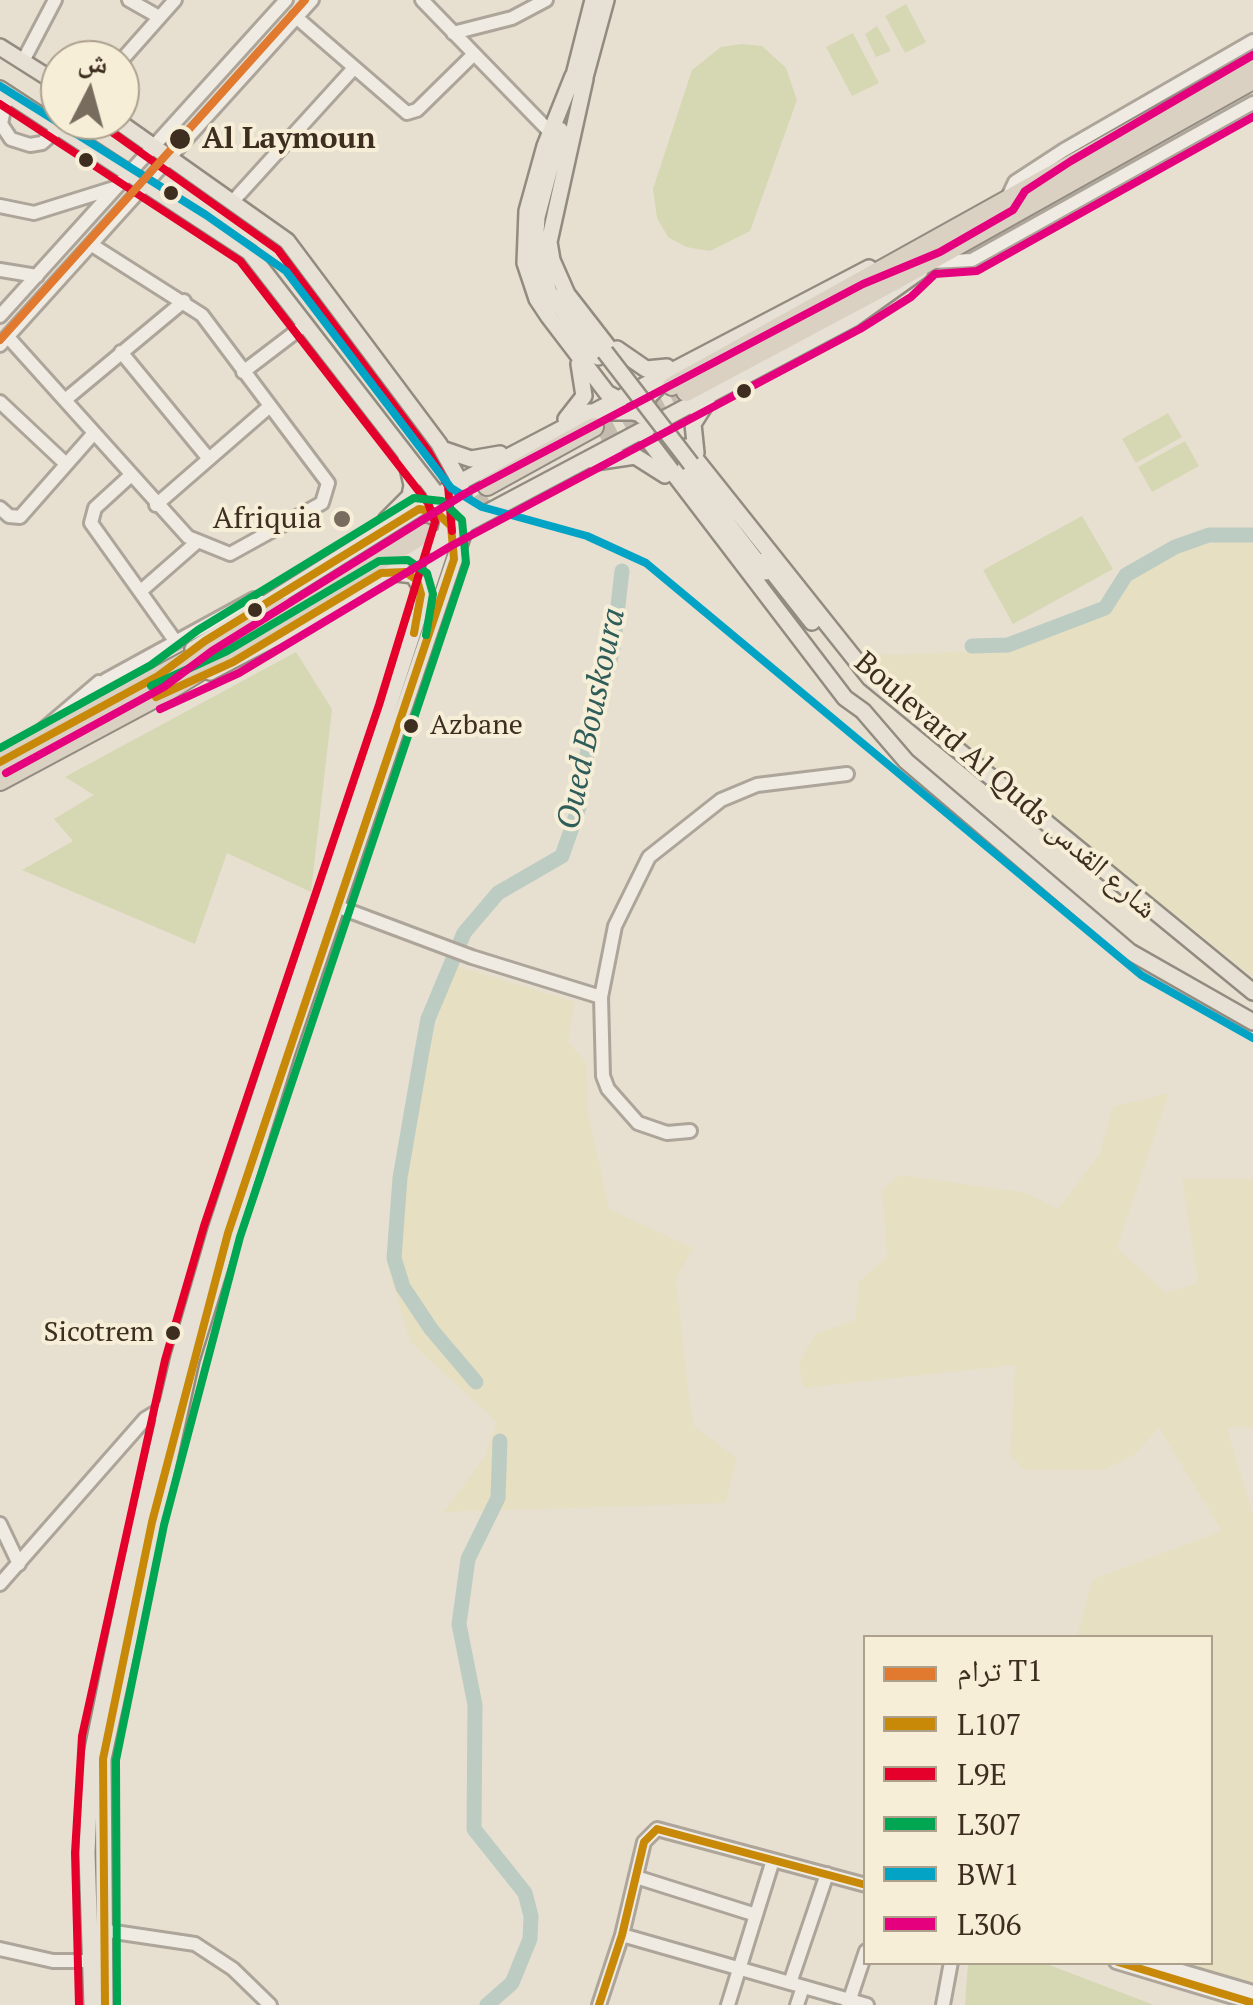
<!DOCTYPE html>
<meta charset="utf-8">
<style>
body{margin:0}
#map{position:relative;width:1253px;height:2005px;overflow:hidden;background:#e7e0d1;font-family:"PT Serif","Noto Naskh Arabic",serif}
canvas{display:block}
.legend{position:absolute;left:863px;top:1635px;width:350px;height:330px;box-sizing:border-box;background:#f7eed8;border:2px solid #ada18e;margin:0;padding:12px 18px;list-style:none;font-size:30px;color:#3d2e20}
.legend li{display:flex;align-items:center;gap:20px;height:50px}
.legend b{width:50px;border:2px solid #ada18e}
.north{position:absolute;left:40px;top:40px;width:100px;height:100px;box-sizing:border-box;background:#f7eed8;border:2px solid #ada18e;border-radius:50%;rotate:6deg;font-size:28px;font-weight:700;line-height:40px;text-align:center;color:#3d2e20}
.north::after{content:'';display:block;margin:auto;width:35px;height:45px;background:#786c5e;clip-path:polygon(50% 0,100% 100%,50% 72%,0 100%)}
</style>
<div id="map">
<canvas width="1253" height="2005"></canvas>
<ul class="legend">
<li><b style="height:12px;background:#e17a2e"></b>ترام T1</li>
<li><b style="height:12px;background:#c88808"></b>L107</li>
<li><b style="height:12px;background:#e4002b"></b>L9E</li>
<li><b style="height:12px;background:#00a651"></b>L307</li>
<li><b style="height:12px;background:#03a3c5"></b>BW1</li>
<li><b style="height:12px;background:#e5007d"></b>L306</li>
</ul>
<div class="north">ش</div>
</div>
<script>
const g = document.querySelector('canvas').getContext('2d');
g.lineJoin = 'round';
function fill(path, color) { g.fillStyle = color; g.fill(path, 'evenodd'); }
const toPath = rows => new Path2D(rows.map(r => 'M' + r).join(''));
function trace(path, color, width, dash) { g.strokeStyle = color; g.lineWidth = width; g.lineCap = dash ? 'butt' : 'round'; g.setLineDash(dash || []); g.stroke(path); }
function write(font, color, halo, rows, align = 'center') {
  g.font = font + ' "PT Serif","Noto Naskh Arabic",serif'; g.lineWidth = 8; g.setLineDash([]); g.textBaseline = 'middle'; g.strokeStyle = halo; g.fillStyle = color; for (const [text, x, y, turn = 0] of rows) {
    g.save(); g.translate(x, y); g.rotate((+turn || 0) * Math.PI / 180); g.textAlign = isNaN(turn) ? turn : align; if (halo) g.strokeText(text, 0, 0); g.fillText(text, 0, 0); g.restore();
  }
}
const farmland = toPath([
 [1253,540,1253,977,880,678,859,651,897,655,1006,649,1107,610,1130,577,1169,553,1218,542],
 [453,965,575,1002,568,1041,587,1064,588,1112,609,1209,693,1248,676,1279,689,1397,694,1426,737,1458,726,1503,444,1512,485,1456,497,1422,410,1342,388,1268,392,1180],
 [1169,1093,1117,1248,1166,1293,1198,1283,1182,1179,1253,1179,1253,1427,1227,1428,1253,1515,1253,1983,1180,1963,1210,1962,1210,1638,1076,1637,1093,1579,1222,1531,1159,1428,1135,1454,1104,1470,1024,1470,1010,1455,1015,1365,803,1388,799,1364,815,1334,855,1320,859,1281,887,1257,882,1190,900,1175,1027,1193,1058,1209,1099,1155,1113,1107]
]);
const green = toPath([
 [906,4,926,42,905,53,885,16],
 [877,26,891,51,876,57,865,34],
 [853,33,879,83,852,96,826,47],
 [741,44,762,46,786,68,797,100,750,231,710,251,686,247,668,237,657,218,653,189,692,70,721,47],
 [1168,413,1182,437,1136,463,1122,439],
 [1185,441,1199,466,1152,492,1138,467],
 [1082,516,1113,569,1013,624,983,570],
 [296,652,332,709,311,892,227,853,195,944,22,870,73,841,54,819,94,795,65,777],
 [968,1963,1044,1963,1154,2005,965,2005]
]);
const river = toPath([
 [972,646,1008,645,1105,608,1126,575,1175,547,1209,535,1253,535],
 [476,1382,431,1329,403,1287,394,1258,400,1178,422,1051,428,1019,464,933,498,893,562,856,579,807,589,741,613,649,622,571],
 [487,2005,512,1983,530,1939,531,1916,525,1893,474,1829,475,1705,459,1624,468,1559,498,1498,500,1441]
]);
const highwayTunnel = toPath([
 [600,437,676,397],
 [425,533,493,497]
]);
const minor = toPath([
 [129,0,159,17],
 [422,0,550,132],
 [296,17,407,113,417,110,473,55],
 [453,33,512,18,546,0],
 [23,61,55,0],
 [120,62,175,0],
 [7,94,1,124,11,139,30,145,42,143,59,128],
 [1007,199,1015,182,1064,150,1253,41],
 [234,200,354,68],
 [0,206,34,213,114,188],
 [932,262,972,260,1253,103],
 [0,270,37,276],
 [0,316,286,0],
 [8,337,188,537,230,554,322,503,328,483,202,315,92,245],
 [0,345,312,0],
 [121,352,209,459],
 [243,372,306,324],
 [65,400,184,301],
 [0,402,65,463],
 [130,476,95,508,91,523,176,642],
 [156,505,270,406],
 [0,508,9,516,20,517,94,433],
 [142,590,197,542],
 [96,710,97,689,106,680,254,599,267,604],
 [32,739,99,682],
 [336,906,472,957,601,997],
 [690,1131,667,1133,638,1123,608,1089,603,1076,601,997,615,926,649,857,721,800,757,785,847,774],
 [0,1524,19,1564],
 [0,1584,145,1419,173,1402],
 [636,1877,756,1915],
 [101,1930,195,1944,233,1969,270,2005],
 [622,1935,867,2005],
 [0,1949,53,1961,90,1961],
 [1116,1962,1253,2003],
 [1151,1962,1253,1992],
 [790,1983,827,1874],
 [599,2005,622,1935,644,1842,657,1829,866,1885],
 [728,2005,773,1860],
 [797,2005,803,1987],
 [848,2005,866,1951],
 [943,2005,951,1962]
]);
const major = toPath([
 [0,47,60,85],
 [573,76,545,146,527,211,525,263,537,299,549,317,607,393,620,400],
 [585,79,549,242,552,260,567,294,619,361],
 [572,83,593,0],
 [582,88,606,0],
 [0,89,249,252,439,497,474,511],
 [560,130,537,217,535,248,549,292,598,357],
 [617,349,646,369,667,367],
 [589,412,633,412,660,419],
 [642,416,649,396,671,374],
 [566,419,584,396,579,364],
 [642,432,845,698,863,711,906,761,1130,952,1253,1022],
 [686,447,870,678,1253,992],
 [442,449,471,459,500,454],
 [696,453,693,424,707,402],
 [595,462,635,456,665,475],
 [685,468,765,572],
 [386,520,410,496,412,485,406,459],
 [764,561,812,622],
 [388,572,413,575,420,586,419,604],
 [193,649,460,482,869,268],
 [210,672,290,630,445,535,854,318,920,271],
 [92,2005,87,1853,91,1759,141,1517,179,1357,216,1230,445,535,448,522,439,497],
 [105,2005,103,1759,191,1360,287,1052,463,534,465,509,460,482,439,444,287,241,116,120]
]);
const highway = toPath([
 [672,386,1253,63],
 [686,392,894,281,1253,80],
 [487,486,594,427],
 [0,762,285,607],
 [0,781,168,691,425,533]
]);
const majorBridge = toPath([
 [605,352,691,464]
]);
const bus1 = toPath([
 [156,697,233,662,381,573,405,572,417,580,421,594,414,633],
 [0,762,158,676,205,641,419,509,436,512,451,526,454,559,228,1233,152,1522,103,1759,105,2005],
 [1118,1962,1253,2003],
 [599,2005,622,1935,644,1842,657,1829,866,1885]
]);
const bus2 = toPath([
 [0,104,240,261,428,503,435,522,379,705,204,1226,165,1360,82,1736,75,1853,79,2005],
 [109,130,278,250,428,451,448,486,452,531]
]);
const bus3 = toPath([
 [151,686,227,651,379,561,408,560,427,573,433,594,426,635],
 [0,748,151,665,198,630,414,498,442,501,462,520,466,563,240,1237,164,1525,116,1760,117,2005]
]);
const bus4 = toPath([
 [0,86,206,215,286,271,451,488,482,507,587,536,646,563,1141,975,1253,1038]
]);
const bus5 = toPath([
 [160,709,239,673,451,546,860,329,911,297,935,274,977,271,1253,117],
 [6,773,164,687,212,651,466,493,863,284,940,252,1013,210,1025,191,1071,161,1253,55]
]);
const tram1 = toPath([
 [0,340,305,0]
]);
const markers = [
 [180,139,12,"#3d2e20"],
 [86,160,9,"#3d2e20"],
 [171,193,9,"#3d2e20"],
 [744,391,9,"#3d2e20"],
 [342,519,10,"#786c5e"],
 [255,610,9,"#3d2e20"],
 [411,726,9,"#3d2e20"],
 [173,1333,9,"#3d2e20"]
];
const busNames = [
 ["Azbane",430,726],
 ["Sicotrem",154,1333,"right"]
];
const stopNames = [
 ["Al Laymoun",202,139]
];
const poiNames = [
 ["Afriquia",322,519]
];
const streetNames = [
 ["Boulevard Al Quds شارع القدس",1005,786,41]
];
const waterNames = [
 ["Oued Bouskoura",592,719,-78]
];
fill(farmland, '#e6dfc2');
fill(green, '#d6d7b3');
trace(river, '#bcccc2', 15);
trace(highwayTunnel, '#c5bcae', 18, [18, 9]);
trace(minor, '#ada599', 18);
trace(major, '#928b80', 20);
trace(highway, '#928b80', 22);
trace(minor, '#efebe3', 12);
trace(major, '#e6e1d4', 15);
trace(highway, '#dad1c2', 18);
trace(majorBridge, '#928b80', 20, []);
trace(majorBridge, '#e6e1d4', 15);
trace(bus1, '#c88808', 8);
trace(bus2, '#e4002b', 8);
trace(bus3, '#00a651', 8);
trace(bus4, '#03a3c5', 8);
trace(bus5, '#e5007d', 8);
trace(tram1, '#e17a2e', 8);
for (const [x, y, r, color] of markers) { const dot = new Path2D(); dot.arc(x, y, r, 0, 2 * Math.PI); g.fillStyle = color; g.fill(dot); trace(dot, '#f7eed8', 4); }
write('28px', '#3d2e20', '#f7eed8', busNames, 'left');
write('bold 30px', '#3d2e20', '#f7eed8', stopNames, 'left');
write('30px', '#3d2e20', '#f7eed8', poiNames, 'right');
write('30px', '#3d2e20', '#f7eed8', streetNames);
write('italic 32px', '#2f5d5a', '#f7eed8', waterNames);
</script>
